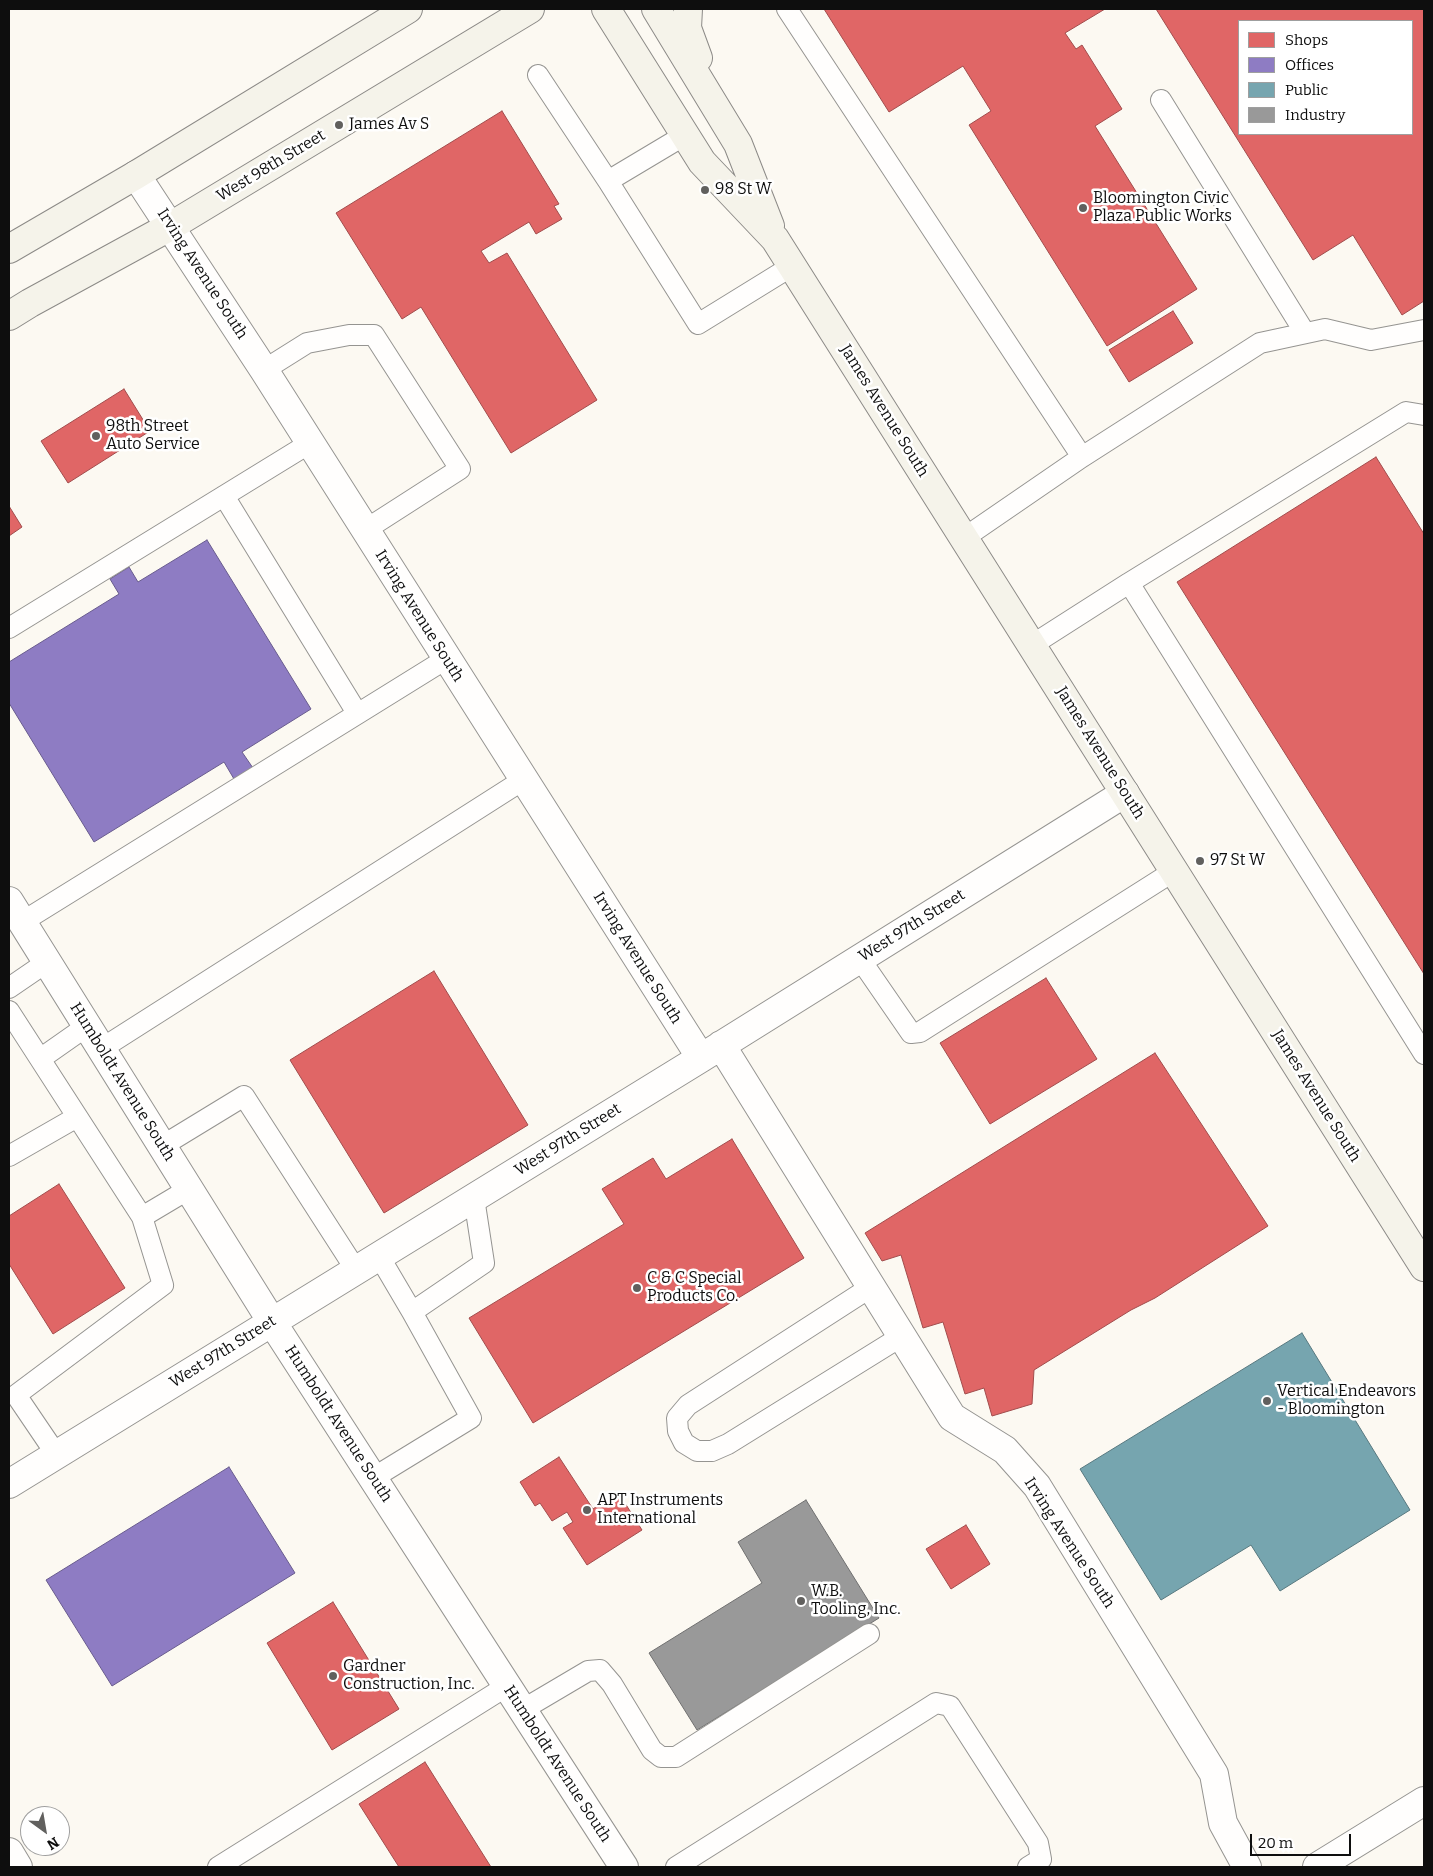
<!DOCTYPE html>
<style>
body{margin:0}
#map{position:relative;width:1433px;height:1876px;overflow:hidden;background:#fcf9f2;font-family:Bitter,serif}
canvas{display:block}
.frame{position:absolute;inset:0;border:10px solid #0e0e0e;pointer-events:none}
.legend{position:absolute;left:1238px;top:20px;width:175px;height:115px;box-sizing:border-box;background:#fff;border:1px solid #9f9f9f;margin:0;padding:6px 9px;list-style:none;font-size:15px;color:#0e0e0e}
.legend li{display:flex;align-items:center;gap:10px;height:25px}
.legend b{width:25px;border:1px solid #9f9f9f}
.north{position:absolute;left:20px;top:1806px;width:50px;height:50px;box-sizing:border-box;background:#fff;border:1px solid #9f9f9f;border-radius:50%;rotate:148deg;font-size:14px;font-weight:700;line-height:20px;text-align:center;color:#0e0e0e}
.north::after{content:'';display:block;margin:auto;width:18px;height:22px;background:#61605e;clip-path:polygon(50% 0,100% 100%,50% 72%,0 100%)}
.scale{position:absolute;left:1250px;top:1834px;width:101px;height:22px;box-sizing:border-box;border:2px solid #0e0e0e;border-top:0;padding-left:6px;font-size:15px;line-height:18px;white-space:nowrap;color:#0e0e0e;-webkit-text-stroke:4px #fff;paint-order:stroke}
</style>
<div id="map">
<canvas width="1433" height="1876"></canvas>
<div class="frame"></div>
<ul class="legend">
<li><b style="height:14px;background:#e06666"></b>Shops</li>
<li><b style="height:14px;background:#8e7cc3"></b>Offices</li>
<li><b style="height:14px;background:#76a5af"></b>Public</li>
<li><b style="height:14px;background:#999"></b>Industry</li>
</ul>
<div class="north">N</div>
<div class="scale">20 m</div>
</div>
<script>
const g = document.querySelector('canvas').getContext('2d');
g.lineJoin = 'round';
function fill(path, color) { g.fillStyle = color; g.fill(path, 'evenodd'); }
const toPath = rows => new Path2D(rows.map(r => 'M' + r).join(''));
function trace(path, color, width, dash) { g.strokeStyle = color; g.lineWidth = width; g.lineCap = dash ? 'butt' : 'round'; g.setLineDash(dash || []); g.stroke(path); }
function write(font, color, halo, rows, align = 'center') {
  g.font = font + ' Bitter,serif'; g.lineWidth = 5; g.setLineDash([]); g.textBaseline = 'middle'; g.strokeStyle = halo; g.fillStyle = color; for (const [text, x, y, turn = 0] of rows) {
    g.save(); g.translate(x, y); g.rotate((+turn || 0) * Math.PI / 180); g.textAlign = isNaN(turn) ? turn : align; if (halo) g.strokeText(text, 0, 0); g.fillText(text, 0, 0); g.restore();
  }
}
const shops = toPath([
 [824,9,1105,9,1065,33,1076,49,1082,45,1122,109,1095,126,1197,289,1107,346,969,125,991,111,963,66,889,112,824,9],
 [1156,9,1424,9,1424,301,1402,315,1353,235,1313,260,1156,9],
 [1239,21,1412,21,1412,134,1239,134,1239,21],
 [502,111,559,204,554,206,562,219,536,234,529,222,481,251,489,263,507,253,597,400,511,453,421,307,402,319,336,213,502,111],
 [1173,311,1193,343,1129,382,1109,350,1173,311],
 [124,389,150,431,68,483,41,441,124,389],
 [1376,457,1424,534,1424,974,1177,582,1376,457],
 [9,506,22,527,9,536,9,506],
 [434,971,528,1125,384,1213,290,1060,434,971],
 [1046,978,1097,1059,990,1124,940,1043,1046,978],
 [1155,1053,1268,1226,1155,1298,1131,1310,1034,1370,1032,1404,992,1416,984,1388,965,1394,943,1322,923,1328,901,1255,882,1261,865,1233,1155,1053],
 [732,1139,804,1258,533,1423,469,1318,624,1224,602,1189,653,1158,666,1179,732,1139],
 [59,1184,125,1288,53,1334,9,1264,9,1216,59,1184],
 [559,1457,593,1509,618,1492,642,1530,587,1565,563,1528,573,1522,567,1512,552,1521,540,1503,535,1506,520,1482,559,1457],
 [966,1525,990,1564,951,1589,926,1549,966,1525],
 [333,1602,399,1709,332,1750,267,1643,333,1602],
 [425,1762,491,1867,399,1867,359,1804,425,1762]
]);
const offices = toPath([
 [207,540,311,709,242,752,253,768,234,779,224,762,94,842,9,703,9,662,119,594,110,579,129,567,138,582,207,540],
 [229,1467,295,1573,112,1686,46,1580,229,1467]
]);
const public = toPath([
 [1302,1333,1410,1510,1280,1591,1251,1545,1161,1600,1080,1469,1302,1333]
]);
const industry = toPath([
 [806,1500,879,1618,697,1730,649,1653,762,1583,738,1542,806,1500]
]);
const lane = toPath([
 [787,9,1082,457],
 [538,75,608,181,685,135],
 [1161,100,1305,333],
 [608,181,698,324,792,266],
 [264,370,307,343,349,335,374,335,460,469,365,530],
 [224,496,357,713],
 [964,538,1082,457,1260,343,1325,329,1371,340,1424,330],
 [1129,583,1406,412,1424,415],
 [9,628,310,443],
 [1032,645,1129,583,1424,1054],
 [22,922,446,659],
 [860,959,911,1033,920,1032,1174,871],
 [9,988,47,962],
 [9,1011,142,1217,189,1189],
 [101,1049,523,780],
 [40,1059,87,1026],
 [162,1146,244,1096,356,1270],
 [9,1156,77,1117],
 [379,1256,412,1312,484,1263,474,1198],
 [871,1287,688,1405,677,1418,678,1431,684,1443,697,1451,712,1451,728,1444,902,1336],
 [56,1454,16,1395,163,1285,142,1217],
 [373,1478,471,1418,412,1312],
 [522,1710,588,1671,600,1670,612,1684,652,1750,661,1757,676,1757,869,1634],
 [218,1867,507,1686],
 [676,1867,936,1703,950,1706,1038,1843,1041,1859,1028,1867]
]);
const street = toPath([
 [136,175,264,370,701,1058],
 [9,901,272,1322,624,1867],
 [721,1045,952,1417,1005,1450,1037,1486,1214,1774,1223,1823,1247,1867],
 [9,1484,701,1058,1125,793],
 [9,1852,18,1867],
 [1317,1867,1424,1801]
]);
const secondary = toPath([
 [606,9,702,162,775,239,1424,1267],
 [656,9,738,144,770,226],
 [688,9,687,28,698,58],
 [9,249,136,175,408,9],
 [9,316,30,303,171,226,530,9]
]);
const markers = [
 [339,125,5,"#61605e"],
 [705,190,5,"#61605e"],
 [1083,208,5,"#61605e"],
 [96,436,5,"#61605e"],
 [1200,861,5,"#61605e"],
 [637,1288,5,"#61605e"],
 [1267,1401,5,"#61605e"],
 [587,1510,5,"#61605e"],
 [801,1601,5,"#61605e"],
 [333,1676,5,"#61605e"]
];
const poiNames = [
 ["James Av S",349,125],
 ["98 St W",715,190],
 ["Bloomington Civic",1093,199],
 ["Plaza Public Works",1093,217],
 ["98th Street",106,427],
 ["Auto Service",106,445],
 ["97 St W",1210,861],
 ["C & C Special",647,1279],
 ["Products Co.",647,1297],
 ["Vertical Endeavors",1277,1392],
 ["- Bloomington",1277,1410],
 ["APT Instruments",597,1501],
 ["International",597,1519],
 ["W.B.",811,1592],
 ["Tooling, Inc.",811,1610],
 ["Gardner",343,1667],
 ["Construction, Inc.",343,1685]
];
const streetNames = [
 ["West 98th Street",271,166,-31],
 ["Irving Avenue South",202,274,57],
 ["James Avenue South",884,411,58],
 ["Irving Avenue South",419,616,58],
 ["James Avenue South",1100,753,58],
 ["West 97th Street",912,926,-32],
 ["Irving Avenue South",637,958,58],
 ["Humboldt Avenue South",122,1082,58],
 ["James Avenue South",1316,1096,58],
 ["West 97th Street",568,1140,-32],
 ["West 97th Street",223,1352,-32],
 ["Humboldt Avenue South",338,1424,57],
 ["Irving Avenue South",1069,1543,57],
 ["Humboldt Avenue South",557,1764,57]
];
fill(shops, '#e06666');
trace(shops, '#a14c4c', 1);
fill(offices, '#8e7cc3');
trace(offices, '#685b8d', 1);
fill(public, '#76a5af');
trace(public, '#57787f', 1);
fill(industry, '#999');
trace(industry, '#6f6f6f', 1);
trace(lane, '#959491', 22);
trace(street, '#959491', 30);
trace(secondary, '#8c8a87', 30);
trace(lane, '#fffefd', 20);
trace(street, '#fffefd', 28);
trace(secondary, '#f5f3ea', 28);
for (const [x, y, r, color] of markers) { const dot = new Path2D(); dot.arc(x, y, r, 0, 2 * Math.PI); g.fillStyle = color; g.fill(dot); trace(dot, '#fff', 2); }
write('16px', '#0e0e0e', '#fff', poiNames, 'left');
write('16px', '#0e0e0e', '#fff', streetNames);
</script>
